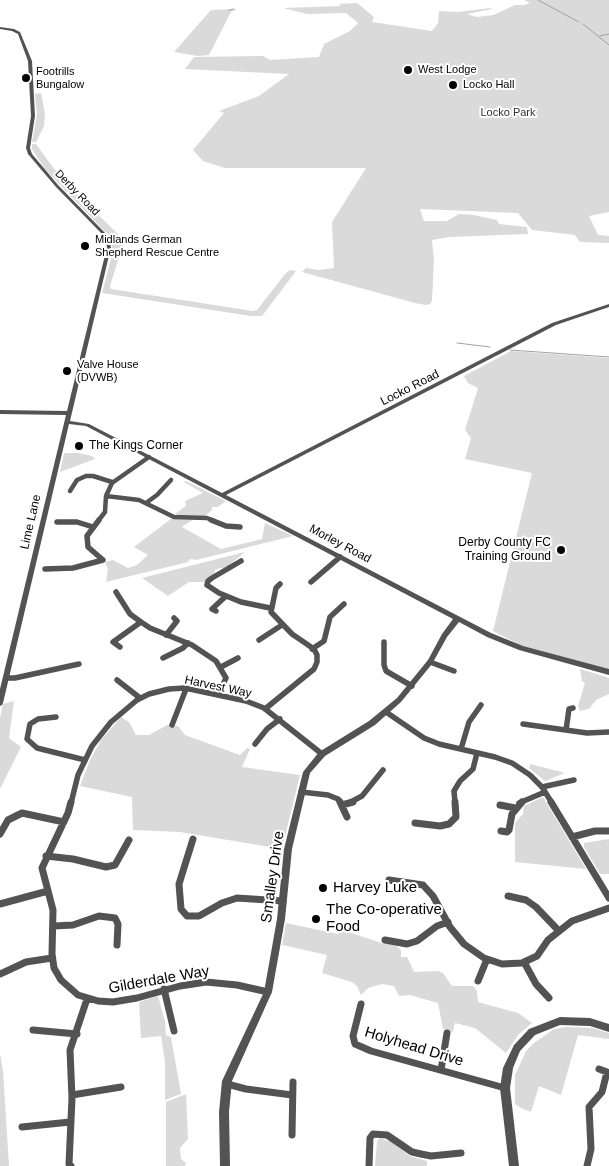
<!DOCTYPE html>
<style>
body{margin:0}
canvas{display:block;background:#fff}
</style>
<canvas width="609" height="1166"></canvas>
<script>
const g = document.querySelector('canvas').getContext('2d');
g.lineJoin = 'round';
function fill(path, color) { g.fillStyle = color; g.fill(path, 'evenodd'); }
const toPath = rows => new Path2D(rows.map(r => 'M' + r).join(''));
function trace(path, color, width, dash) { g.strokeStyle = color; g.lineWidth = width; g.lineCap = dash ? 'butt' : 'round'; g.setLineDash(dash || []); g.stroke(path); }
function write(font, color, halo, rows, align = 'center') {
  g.font = font + ' Arial,sans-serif'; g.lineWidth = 4; g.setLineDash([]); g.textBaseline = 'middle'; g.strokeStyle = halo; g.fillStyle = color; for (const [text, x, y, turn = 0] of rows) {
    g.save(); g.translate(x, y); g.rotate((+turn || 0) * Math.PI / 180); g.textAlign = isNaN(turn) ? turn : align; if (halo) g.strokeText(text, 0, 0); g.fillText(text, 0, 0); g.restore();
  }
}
const green = toPath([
 [524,0,609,0,609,212,589,216,598,235,609,236,609,243,580,242,575,235,532,230,518,213,420,209,424,221,447,221,459,214,474,215,497,220,499,224,527,227,528,234,449,237,432,240,434,260,432,301,430,304,426,305,415,303,302,272,306,268,319,270,334,268,332,222,366,168,225,168,203,161,193,150,224,113,219,111,259,96,289,74,185,69,194,57,263,56,270,60,319,57,324,44,350,31,358,23,346,13,307,14,283,8,341,6,339,4,357,3,374,17,372,22,432,31,438,23,439,11,457,12,491,8,492,9,467,14,477,17,493,15,515,5,524,5,530,3],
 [234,9,235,10,231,12,209,55,198,56,174,52,211,10],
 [41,93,45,114,44,126,36,142,32,142,37,114,35,94],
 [32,144,36,144,62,180,118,234,123,249,112,253,112,241,109,236,45,169,32,149],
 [120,254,110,286,111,289,253,311,257,310,285,274,290,270,296,271,262,316,251,316,102,293,112,255],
 [511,351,609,358,609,670,522,646,493,631,532,473,465,459,471,438,465,430,478,388,468,383,464,376],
 [64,453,78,453,92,456,95,459,60,472],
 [186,481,226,501,218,507,212,507,212,510,205,516,176,515,175,514,186,506,185,501,203,493,184,482],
 [171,519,194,519,182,527,221,549,262,539,265,523,293,536,196,560,190,559,188,562,106,582,108,569,105,562,113,560,128,568,137,565,148,555,134,547],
 [245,552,226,568,220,568,215,570,214,574,205,582,189,582,168,596,142,578],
 [580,669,609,678,609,694,596,700,589,709,580,711,578,706,585,683,582,681],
 [14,701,9,738,21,747,0,789,0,718,3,704],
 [121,717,129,722,136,735,149,735,167,725,178,726,185,735,240,755,247,748,250,749,242,767,300,775,282,849,180,832,133,830,132,797,80,786,90,760,101,740],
 [530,764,565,773,545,781,529,768],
 [543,797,586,869,515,862,515,823,523,814,524,806],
 [609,839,609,874,600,874,584,847,584,843],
 [286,923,338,934,342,930,382,943,394,944,401,950,401,957,407,957,414,972,438,971,443,973,452,986,473,986,477,991,478,1002,518,1013,532,1023,518,1035,506,1053,475,1028,455,1023,453,1032,443,1029,438,1003,410,995,399,996,394,986,382,984,368,988,361,995,357,986,352,982,322,973,327,955,282,945],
 [158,996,165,1021,166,1035,171,1037,181,1094,165,1100,165,1062,161,1036,141,1038,139,1002],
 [567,1027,593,1028,609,1033,609,1039,578,1035,561,1095,539,1086,531,1112,521,1108,515,1104,515,1075,526,1051,534,1043,554,1029],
 [0,1053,3,1071,9,1166,0,1166],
 [186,1094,188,1139,180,1148,181,1159,186,1163,185,1166,166,1166,166,1102],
 [380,1138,391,1142,410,1156,427,1161,427,1166,375,1166,377,1141]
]);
const stream = toPath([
 [538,0,579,22],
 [229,10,234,9],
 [583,24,609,45],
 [600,36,609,34],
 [457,343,490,347],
 [510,350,609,357]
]);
const minorFar2 = toPath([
 [70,491,77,480,86,476,93,476,112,482],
 [106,496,139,500,174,517,207,518,214,521],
 [146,503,157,495,171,480],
 [98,521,105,512,106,496,112,483,149,457]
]);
const minorFar1 = toPath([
 [211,520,226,526,240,527],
 [57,522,77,522,93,527],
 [241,561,212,578,208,581,207,585,219,593,241,602,270,608],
 [45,569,73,568,103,560,88,547,87,536,99,520],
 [311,582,340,557],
 [116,592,130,614,141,622,150,628,192,645,216,661,226,678,218,695],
 [216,611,212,609,226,596],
 [166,635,177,621,174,618],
 [259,640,282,625],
 [384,642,384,665,386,671,412,686],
 [120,647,113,642,141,622],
 [312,649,324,641,330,617,344,604],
 [163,658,183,648,188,643],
 [430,662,454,671],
 [221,667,238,658],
 [6,678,15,678,79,664],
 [117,680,140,698],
 [265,709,314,669,317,662,317,655,314,649,292,634,271,612,276,588,280,584],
 [386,712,424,738,439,744,495,757,512,763,530,775,542,787,552,803],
 [56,717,38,719,30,724,27,739,37,748,85,760],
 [523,724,587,733,609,732],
 [172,725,186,689],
 [566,730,569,709,573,708],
 [255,744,267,729,280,719],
 [461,749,469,722,481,705],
 [542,787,574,780],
 [301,792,328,795,338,799,341,803],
 [71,803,78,775,92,746,111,722,137,700,149,694,169,689,185,688,246,701,264,708,322,754],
 [349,803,362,796,383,770],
 [455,803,454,791,460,781,473,769,477,753],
 [519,803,545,792]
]);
const minor = toPath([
 [71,802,68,813,42,868,53,910,52,954,54,968,61,980,78,995,98,1001,113,1002,137,998,180,986,206,982,237,985,268,992],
 [340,802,347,817],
 [551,802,609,898],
 [342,805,353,802],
 [500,805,515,808],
 [415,823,440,826,449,824,456,817,455,802],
 [501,831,507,832,509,830,512,814,522,802],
 [0,834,8,820,22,813,64,822],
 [572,837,595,831,609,831],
 [193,839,179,884,181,909,187,916,199,916,222,903,237,898,283,901],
 [46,856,73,859,106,867,115,865,129,840],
 [389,880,423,885,433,896,450,927,464,944,484,958,502,964,522,963,537,956,548,940,572,921,609,908],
 [508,896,526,900,536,907,558,930],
 [0,904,48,891],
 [54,926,73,925,99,916,115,918,118,924,117,945],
 [385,940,407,944,417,941,437,926,448,922],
 [524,962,536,984,549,998],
 [0,974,26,962,52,958],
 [478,981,487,959],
 [164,989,174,1031],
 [361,1004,353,1036,355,1044,371,1051,505,1088],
 [33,1030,77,1034],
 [441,1070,447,1033],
 [227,1084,246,1089,292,1095],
 [72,1095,121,1087],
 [22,1127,70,1122],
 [292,1135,293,1082],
 [71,1166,69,1164,72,1098,70,1050,87,999],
 [369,1166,370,1138,373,1134,387,1135,412,1152,421,1154,431,1156,461,1153],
 [587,1166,591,1149,589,1107,602,1092,607,1072,599,1069]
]);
const tertiary = toPath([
 [0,27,14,29,20,32,32,61,35,116,30,148,32,154,58,185,107,235,111,247,70,421,89,424,222,493,552,323,609,304,609,307,556,325,226,495,491,633,523,646,609,669,609,675,519,650,487,637,459,622,447,637,432,664,401,702,375,725,325,756,310,773,292,849,285,919,272,992,232,1081,229,1112,230,1166,220,1166,219,1112,222,1081,264,992,277,919,284,849,303,772,319,752,369,721,397,698,428,660,442,634,453,619,86,426,69,424,3,703,2,705,0,706,0,689,66,415,0,414,0,410,67,411,107,247,104,236,56,187,28,154,26,148,31,116,28,61,18,34,12,31,0,29,0,27],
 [560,1017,590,1018,609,1024,609,1032,590,1026,560,1025,535,1035,520,1051,513,1068,510,1088,519,1166,509,1166,500,1088,503,1068,514,1045,529,1029,560,1017]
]);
const markers = [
 [408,70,5,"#000"],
 [26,78,5,"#000"],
 [453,85,5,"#000"],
 [85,246,5,"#000"],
 [67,371,5,"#000"],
 [79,446,5,"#000"],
 [561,550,5,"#000"],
 [323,888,5,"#000"],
 [316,919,5,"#000"]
];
const farPoinames = [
 ["West Lodge",418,70],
 ["Footrills",36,72],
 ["Bungalow",36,85],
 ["Locko Hall",463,85],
 ["Midlands German",95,240],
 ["Shepherd Rescue Centre",95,253],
 ["Valve House",77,365],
 ["(DVWB)",77,378]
];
const farParknames = [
 ["Locko Park",508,113]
];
const farStreetnames = [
 ["Derby Road",77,193,46]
];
const streetNames = [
 ["Locko Road",410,388,-27],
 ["Lime Lane",31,522,-77],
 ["Morley Road",340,544,28],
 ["Harvest Way",218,687,12]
];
const poiNames = [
 ["The Kings Corner",89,446],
 ["Derby County FC",551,543,"right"],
 ["Training Ground",551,557,"right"]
];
const nearStreetnames = [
 ["Smalley Drive",273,877,-82],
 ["Gilderdale Way",159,980,-10],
 ["Holyhead Drive",414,1047,17]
];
const nearPoinames = [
 ["Harvey Luke",333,888],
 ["The Co-operative",326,910],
 ["Food",326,927]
];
fill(green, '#dadada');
trace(stream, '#a1a1a1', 1);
trace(minorFar2, '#535353', 4.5);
trace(minorFar1, '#535353', 5.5);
trace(minor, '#535353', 7);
fill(tertiary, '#535353');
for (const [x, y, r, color] of markers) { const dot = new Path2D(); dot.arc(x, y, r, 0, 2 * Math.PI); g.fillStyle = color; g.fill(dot); trace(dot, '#fff', 2); }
write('11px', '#000', '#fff', farPoinames, 'left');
write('11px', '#313131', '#fff', farParknames);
write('11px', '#000', '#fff', farStreetnames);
write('12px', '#000', '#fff', streetNames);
write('12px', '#000', '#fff', poiNames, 'left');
write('15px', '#000', '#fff', nearStreetnames);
write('15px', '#000', '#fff', nearPoinames, 'left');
</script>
